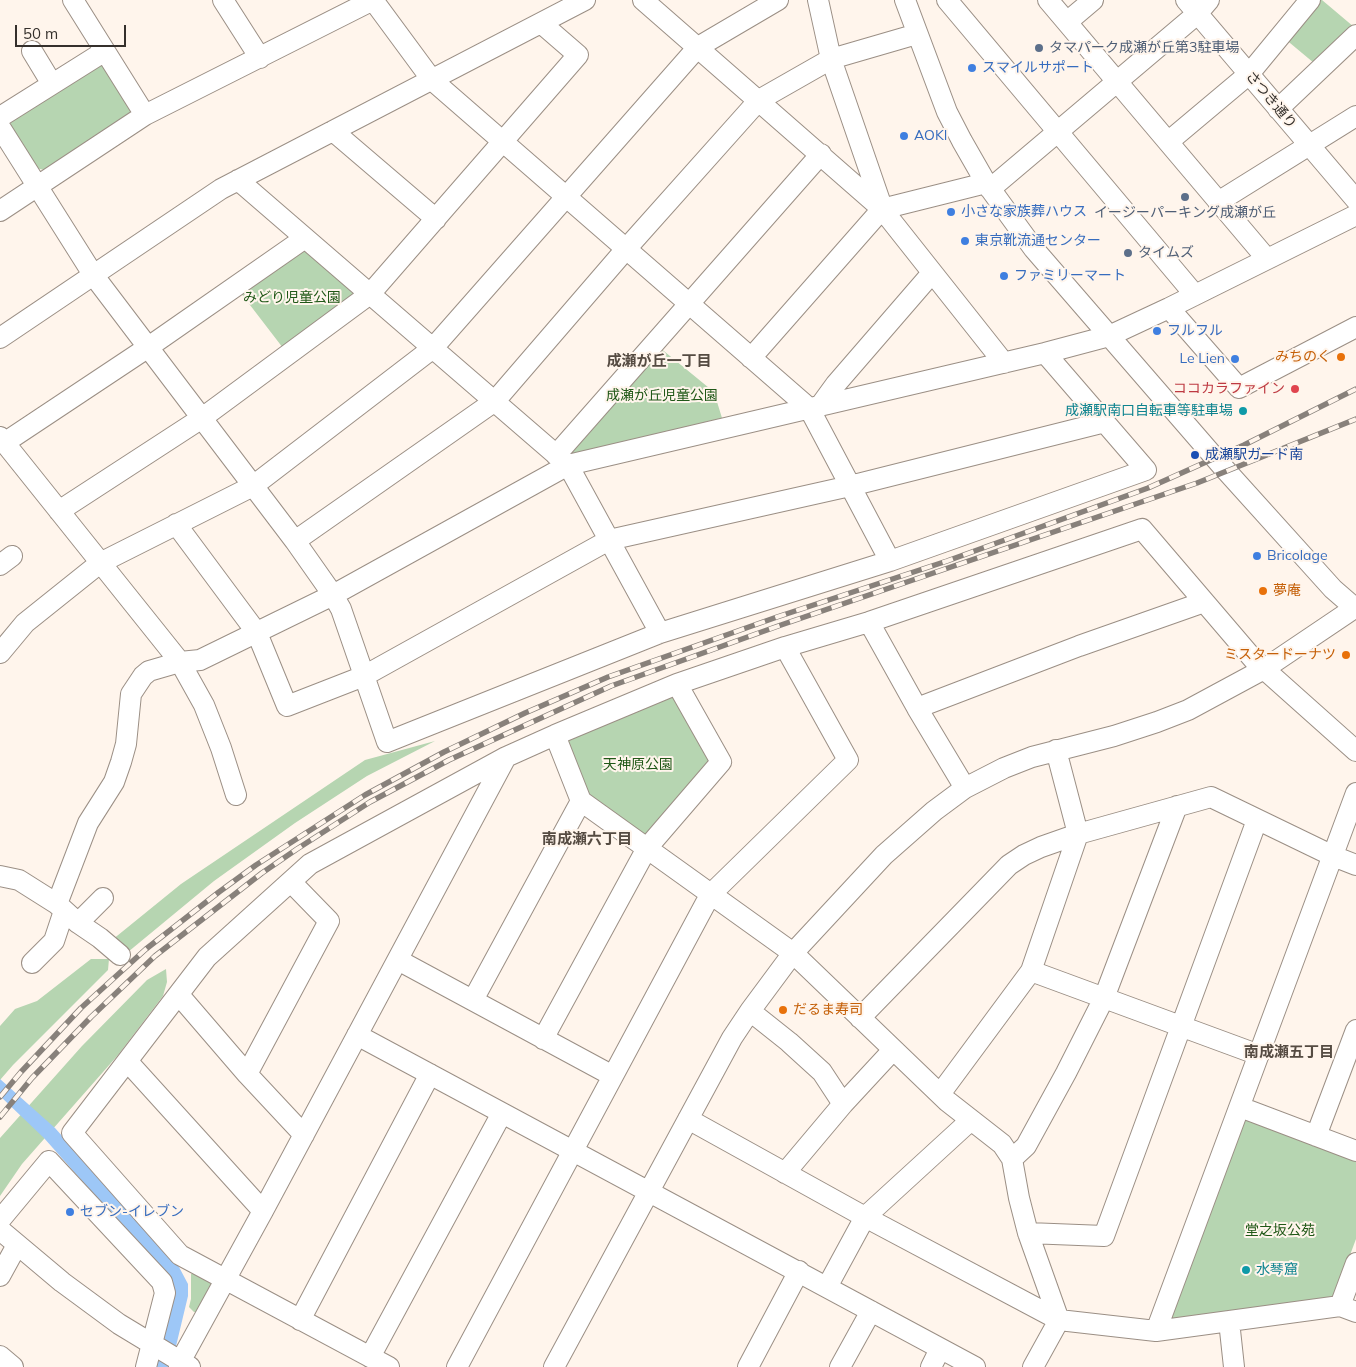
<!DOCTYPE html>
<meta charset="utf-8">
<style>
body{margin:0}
#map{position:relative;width:1356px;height:1367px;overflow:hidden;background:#fff5ec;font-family:Mulish,sans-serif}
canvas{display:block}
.scale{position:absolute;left:15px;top:25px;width:111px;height:22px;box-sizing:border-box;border:2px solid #35302c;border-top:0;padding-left:6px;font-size:15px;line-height:18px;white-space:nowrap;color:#35302c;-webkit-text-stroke:4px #fff5ec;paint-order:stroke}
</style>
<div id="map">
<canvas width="1356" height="1367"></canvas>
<div class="scale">50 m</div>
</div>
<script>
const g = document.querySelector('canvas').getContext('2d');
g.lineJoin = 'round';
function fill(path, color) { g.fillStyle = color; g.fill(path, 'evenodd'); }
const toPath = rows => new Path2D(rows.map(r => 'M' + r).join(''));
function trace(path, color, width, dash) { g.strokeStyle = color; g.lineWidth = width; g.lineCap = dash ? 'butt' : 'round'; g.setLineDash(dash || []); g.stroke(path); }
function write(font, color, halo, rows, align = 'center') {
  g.font = font + ' Mulish,"Noto Sans JP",sans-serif'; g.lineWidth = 4; g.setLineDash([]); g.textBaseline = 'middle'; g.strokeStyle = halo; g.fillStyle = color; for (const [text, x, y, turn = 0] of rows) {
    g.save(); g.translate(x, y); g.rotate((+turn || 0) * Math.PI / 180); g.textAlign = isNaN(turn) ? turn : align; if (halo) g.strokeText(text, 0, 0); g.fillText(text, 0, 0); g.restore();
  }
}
const green = toPath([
 [1315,0,1322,0,1354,27,1314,63,1284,38],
 [99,62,106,65,132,107,130,115,48,171,36,168,10,125,12,118],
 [299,250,311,250,353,286,353,298,283,348,240,292],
 [659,347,714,392,722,418,573,454,569,449],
 [670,693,679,699,712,761,652,832,642,836,586,793,565,737],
 [435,741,367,776,295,823,214,881,128,952,112,940,181,884,365,760],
 [91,959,109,959,108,970,13,1065,0,1080,0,1026,15,1009,37,1001],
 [166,969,167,982,163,996,118,1055,22,1164,0,1196,0,1138,82,1046,147,980],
 [1248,1118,1356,1157,1356,1239,1335,1295,1329,1300,1176,1321,1170,1315,1241,1122],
 [198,1273,215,1285,198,1312,194,1312,189,1307,191,1299,191,1274]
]);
const water = toPath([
 [0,1079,55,1128,179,1267,188,1284,188,1296,171,1367,155,1367,170,1309,154,1262,44,1138,0,1096]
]);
const minor = toPath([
 [73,0,145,115],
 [223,0,260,58],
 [373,0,432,80,809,408,890,561],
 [643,0,882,209,1004,363],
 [818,0,831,59,882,207],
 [905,0,947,112,962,141,986,183,1034,249,1222,466,1333,589,1356,609],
 [947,0,1195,295],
 [1048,0,1267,259],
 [1186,0,1356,200],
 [1067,22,1093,0],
 [32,51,52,84],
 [1278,109,1356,35],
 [0,117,105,51],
 [0,127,94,276,295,541,333,595,341,609,387,742,660,633,890,561,1146,470,1045,353],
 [333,131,436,219],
 [1168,142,1249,74,1310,0],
 [238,180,568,465,660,633],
 [990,189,1197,14,1209,0],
 [1218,202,1356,116],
 [0,211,145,115,373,0],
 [1169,308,1239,388,1356,327],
 [0,338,221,189,585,0],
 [751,358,882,209,986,183],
 [820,406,836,384,932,273],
 [0,437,180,662,204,705,221,748,236,795],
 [4,443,147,348,305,238],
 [556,455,821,154],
 [59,511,202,418,370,294,578,55,541,23],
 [176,524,257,633,287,706,364,676,609,540,850,486,1105,422],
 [295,541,495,401,626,249,759,100,831,59,917,34],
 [0,565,12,556],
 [869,622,917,708,965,788],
 [0,653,25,623,100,563,253,486,433,348,698,47,778,0],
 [917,708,1079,646,1204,602],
 [555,735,581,801,793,953,947,1101,1002,1144,1012,1159,1019,1198,1028,1233,1059,1320,1033,1367],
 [0,876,19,880,57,904,78,923,100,938,120,955],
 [57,904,88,823,114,782,121,762,126,744,131,694,143,676,149,671,180,662,200,660,333,595,568,465,1045,353,1109,336,1169,308,1356,215],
 [78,923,103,898],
 [398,960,613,1076],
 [32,963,54,941,64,911],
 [1031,971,1259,1055],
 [179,995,247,1074,304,1135],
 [473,1000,581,801],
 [750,1011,789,1042,822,1072,843,1104],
 [860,1018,1009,865,1024,855,1041,847,1078,834,1211,797,1333,856,1356,865],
 [357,1035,975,1367],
 [543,1039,647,848,721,762,677,684],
 [128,1062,263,1211],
 [247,1074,329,921,291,882],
 [940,1094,1031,971,1078,834,1056,750],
 [1240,1107,1356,1151],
 [688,1119,865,1217,1059,1320,1156,1331,1340,1306,1356,1312],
 [1316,1136,1356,1030],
 [1012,1159,1026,1146,1066,1073,1104,998,1177,806],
 [785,1173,843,1104,893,1050],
 [0,1220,49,1161,162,1282,165,1293,146,1367],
 [0,1230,62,1282,119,1324,190,1367],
 [1028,1233,1104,1236,1257,820],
 [0,1276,17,1245],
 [827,1287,865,1217,971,1120],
 [1340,1306,1356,1263],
 [300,1320,430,1074],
 [1229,1321,1234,1367],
 [1156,1331,1356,793],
 [0,1356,13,1367],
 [370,1357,502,1113],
 [179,1367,180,1362,263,1211,506,757],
 [389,1367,180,1255,72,1133,207,957,310,864,506,757,555,735,677,684,785,647,869,622,1142,529,1254,660,1356,751],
 [457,1367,710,895,848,760,785,647],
 [554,1367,732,1038,750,1011,793,953,884,855,934,811,965,788,1004,768,1032,757,1114,736,1157,722,1188,710,1264,669,1356,607],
 [748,1367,799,1271],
 [840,1367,871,1311],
 [931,1367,940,1349]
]);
const rail = toPath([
 [0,1097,21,1072,81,1008,146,949,219,892,256,865,365,795,444,752,525,713,608,677,777,617,947,561,1148,488,1244,445,1356,389],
 [0,1117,32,1078,91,1017,155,956,262,873,297,849,370,802,449,760,611,686,781,625,1197,483,1356,419]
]);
const markers = [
 [1039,48,5,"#5c6f8a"],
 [972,68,5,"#3f7fe0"],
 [904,136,5,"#3f7fe0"],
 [1185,197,5,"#5c6f8a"],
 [951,212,5,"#3f7fe0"],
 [965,241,5,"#3f7fe0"],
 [1128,253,5,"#5c6f8a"],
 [1004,276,5,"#3f7fe0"],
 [1157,331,5,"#3f7fe0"],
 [1341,357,5,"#e8710a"],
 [1235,359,5,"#3f7fe0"],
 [1295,389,5,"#e0444e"],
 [1243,411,5,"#0f9aa8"],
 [1195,455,5,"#1a4fb4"],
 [1257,556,5,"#3f7fe0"],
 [1263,591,5,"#e8710a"],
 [1346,655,5,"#e8710a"],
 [783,1010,5,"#e8710a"],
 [70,1212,5,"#3f7fe0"],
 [1246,1270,5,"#0f9aa8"]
];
const serviceNames = [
 ["タマパーク成瀬が丘第3駐車場",1049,48],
 ["イージーパーキング成瀬が丘",1185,213,"center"],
 ["タイムズ",1138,253]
];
const shopNames = [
 ["スマイルサポート",982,68],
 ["AOKI",914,136],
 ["小さな家族葬ハウス",961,212],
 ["東京靴流通センター",975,241],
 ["ファミリーマート",1014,276],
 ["フルフル",1167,331],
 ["Le Lien",1225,359,"right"],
 ["Bricolage",1267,556],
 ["セブン-イレブン",80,1212]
];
const streetNames = [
 ["さつき通り",1271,100,50]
];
const parkNames = [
 ["みどり児童公園",292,298],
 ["成瀬が丘児童公園",662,396],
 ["天神原公園",638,765],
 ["堂之坂公苑",1280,1231]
];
const foodNames = [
 ["みちのく",1331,357],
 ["夢庵",1273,591,"left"],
 ["ミスタードーナツ",1336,655],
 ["だるま寿司",793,1010,"left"]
];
const healthNames = [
 ["ココカラファイン",1285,389]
];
const cultureNames = [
 ["成瀬駅南口自転車等駐車場",1233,411],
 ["水琴窟",1256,1270,"left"]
];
const transitNames = [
 ["成瀬駅ガード南",1205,455]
];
const neighbourhoodNames = [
 ["成瀬が丘一丁目",659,361],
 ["南成瀬六丁目",587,839],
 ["南成瀬五丁目",1289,1052]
];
fill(green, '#b6d5b1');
fill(water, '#9dc7f7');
trace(minor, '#9b8f85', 22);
trace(minor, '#fff', 20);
trace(rail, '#88817b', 5.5);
trace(rail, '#fff5ec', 4, [11]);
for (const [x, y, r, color] of markers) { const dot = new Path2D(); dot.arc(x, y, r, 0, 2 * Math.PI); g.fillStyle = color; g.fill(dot); trace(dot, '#fff5ec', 2); }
write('14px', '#4e5e75', '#fff5ec', serviceNames, 'left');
write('14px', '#366cbe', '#fff5ec', shopNames, 'left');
write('14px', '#35302c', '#fff5ec', streetNames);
write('14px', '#205817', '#fff5ec', parkNames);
write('14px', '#c56008', '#fff5ec', foodNames, 'right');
write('14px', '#be3a42', '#fff5ec', healthNames, 'right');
write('14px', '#0d838f', '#fff5ec', cultureNames, 'right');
write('14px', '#164399', '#fff5ec', transitNames, 'left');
write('bold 15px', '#554b42', '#fff5ec', neighbourhoodNames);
</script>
